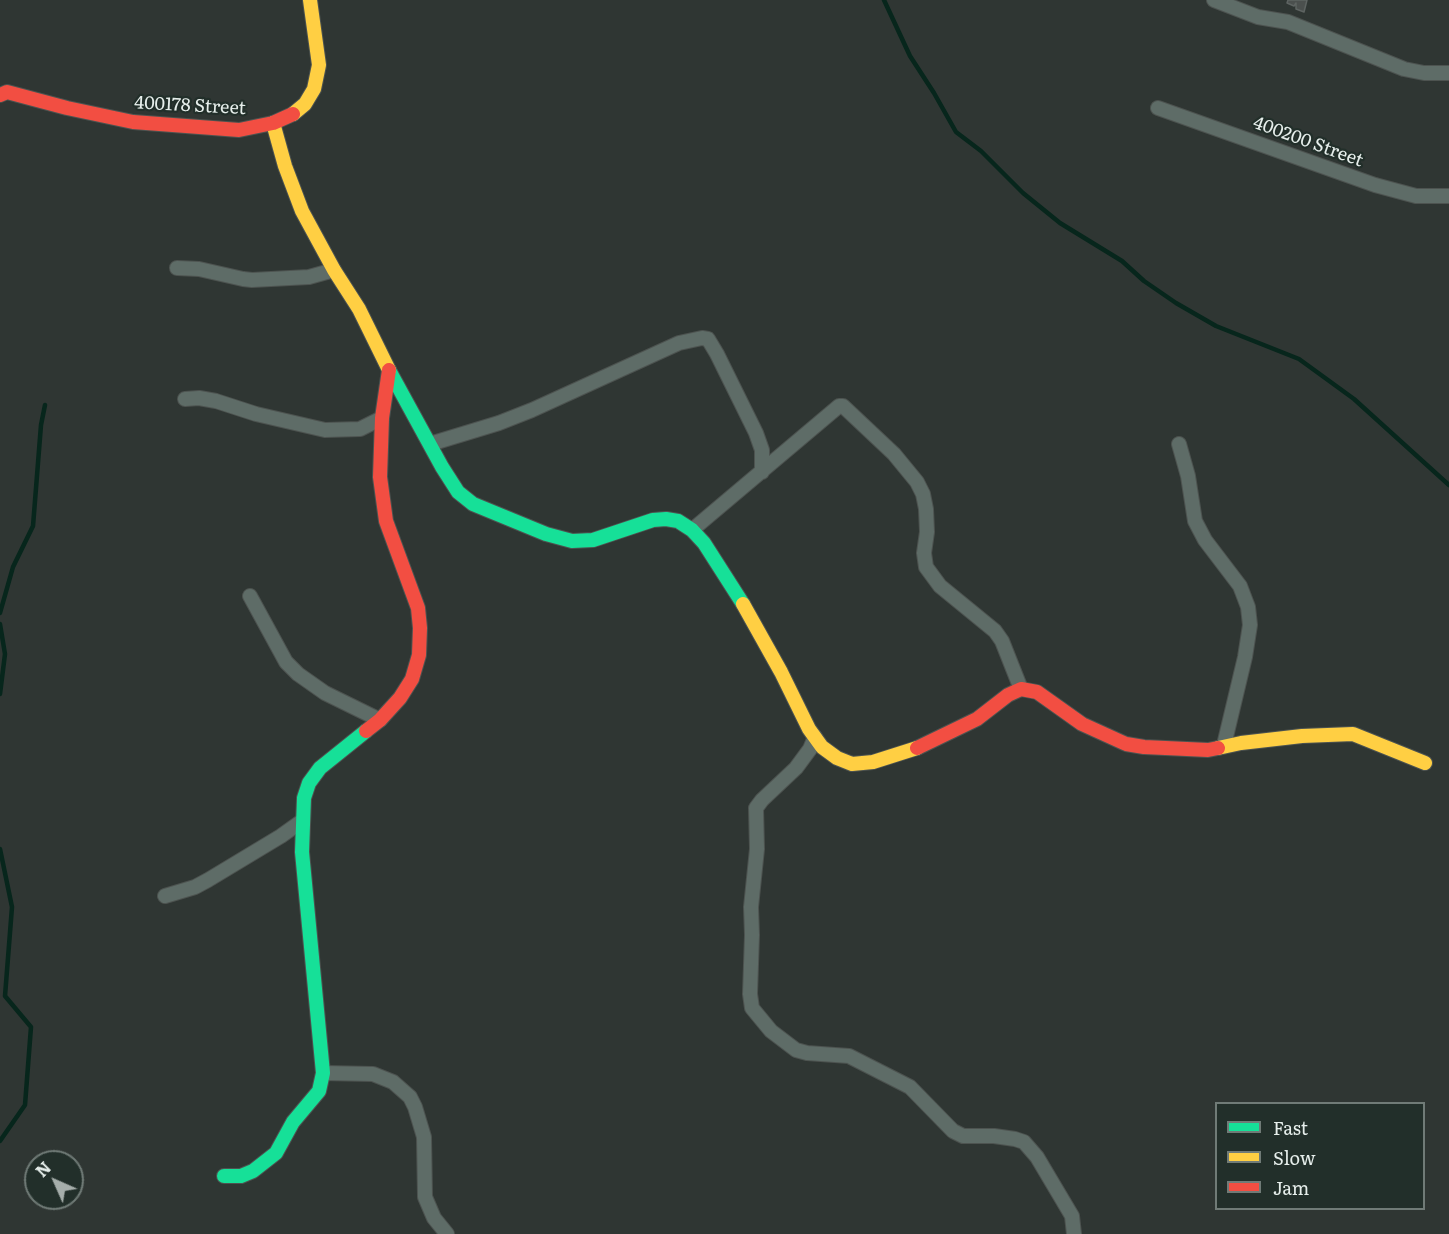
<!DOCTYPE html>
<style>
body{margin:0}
#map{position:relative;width:1449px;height:1234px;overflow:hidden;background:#2f3633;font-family:Literata,serif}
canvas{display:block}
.legend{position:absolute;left:1215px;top:1102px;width:210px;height:108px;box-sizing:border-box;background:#222f2a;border:2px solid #707b77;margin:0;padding:8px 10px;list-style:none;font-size:18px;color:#e6eeeb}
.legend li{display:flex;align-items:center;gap:12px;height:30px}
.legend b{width:30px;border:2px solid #707b77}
.north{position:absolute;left:24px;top:1150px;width:60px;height:60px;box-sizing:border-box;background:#222f2a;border:2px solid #707b77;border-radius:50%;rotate:315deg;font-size:16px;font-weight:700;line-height:24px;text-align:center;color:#e6eeeb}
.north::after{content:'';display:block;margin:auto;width:21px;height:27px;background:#a6aeab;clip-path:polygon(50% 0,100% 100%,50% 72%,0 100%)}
</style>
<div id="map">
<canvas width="1449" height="1234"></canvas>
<ul class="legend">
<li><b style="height:8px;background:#16e098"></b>Fast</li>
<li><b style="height:8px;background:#ffcf43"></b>Slow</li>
<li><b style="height:8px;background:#f24e42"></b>Jam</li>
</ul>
<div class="north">N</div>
</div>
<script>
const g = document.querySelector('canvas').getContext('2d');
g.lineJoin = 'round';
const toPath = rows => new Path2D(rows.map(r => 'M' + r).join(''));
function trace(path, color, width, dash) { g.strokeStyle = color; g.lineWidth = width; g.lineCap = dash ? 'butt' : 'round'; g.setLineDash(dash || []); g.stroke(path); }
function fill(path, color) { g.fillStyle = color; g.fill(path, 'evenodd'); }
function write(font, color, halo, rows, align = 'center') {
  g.font = font + ' Literata,serif'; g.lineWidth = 4.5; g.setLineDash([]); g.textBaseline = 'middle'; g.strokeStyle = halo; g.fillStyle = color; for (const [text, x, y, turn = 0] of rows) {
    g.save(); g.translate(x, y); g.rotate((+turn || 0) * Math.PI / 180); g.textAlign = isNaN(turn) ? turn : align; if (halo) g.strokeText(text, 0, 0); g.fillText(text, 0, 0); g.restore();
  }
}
const stream = toPath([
 [884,0,910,56,934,93,956,132,981,151,1023,193,1060,223,1122,261,1144,281,1176,303,1216,326,1299,359,1354,399,1449,485],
 [0,613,13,567,33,526,41,425,45,405],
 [0,624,5,654,0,694],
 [0,849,12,907,5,996,31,1027,25,1105,0,1141]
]);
const building = toPath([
 [1288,0,1307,0,1304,12,1296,9,1296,3,1294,6,1287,3,1288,0]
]);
const street = toPath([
 [1214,0,1258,17,1288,22,1404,69,1424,73,1449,73],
 [1158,108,1375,185,1416,196,1449,196],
 [177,268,199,269,243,279,252,280,309,277,334,270],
 [185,399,199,398,216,401,256,414,325,430,360,429,382,418],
 [430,444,499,423,532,410,679,343,702,338,708,339,717,354,756,433,762,450,762,472],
 [1179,444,1188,476,1195,521,1205,540,1240,586,1248,607,1250,625,1245,657,1224,745],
 [692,530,839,406,843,406,894,454,917,482,923,494,926,509,927,532,924,553,926,567,940,586,995,631,1002,641,1021,689],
 [250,596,286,662,298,674,325,693,380,720],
 [815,737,810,749,796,768,762,800,756,808,757,849,751,907,752,935,750,994,752,1008,771,1031,796,1050,807,1053,849,1056,910,1087,953,1131,963,1136,994,1136,1015,1139,1024,1142,1037,1157,1072,1216,1074,1234],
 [165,896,195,887,208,880,281,836,302,821],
 [323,1073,373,1074,393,1082,410,1097,415,1107,424,1137,425,1197,434,1218,447,1234]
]);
const fast = toPath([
 [389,370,442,467,458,492,473,504,546,534,572,541,593,540,653,520,666,519,678,521,692,530,704,543,743,604],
 [224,1176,241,1176,253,1171,276,1153,293,1122,319,1091,323,1073,302,852,304,798,309,783,320,768,366,731]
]);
const slow = toPath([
 [293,114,305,104,314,89,319,65,310,0],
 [273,123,285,166,302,211,334,270,359,309,389,370],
 [743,604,781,672,809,729,822,747,837,758,852,764,873,762,917,748],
 [1218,748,1241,743,1302,736,1353,734,1425,763]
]);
const jam = toPath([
 [0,95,7,92,67,108,133,122,239,130,273,123,293,114],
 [366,731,380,720,400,698,412,679,419,655,420,628,418,608,386,521,380,477,382,418,389,370],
 [917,748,977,719,1008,695,1021,689,1037,692,1082,724,1126,744,1144,747,1208,750,1218,748]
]);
const streetNames = [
 ["400178 Street",190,106,3],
 ["400200 Street",1308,142,20]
];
trace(stream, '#07261c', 4.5);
fill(building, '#4b504e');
trace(building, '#5e6462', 1.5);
trace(street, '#4d5350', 16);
trace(fast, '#4d5350', 16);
trace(slow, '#4d5350', 16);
trace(jam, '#4d5350', 16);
trace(street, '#5e6c67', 14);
trace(fast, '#16e098', 14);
trace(slow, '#ffcf43', 14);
trace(jam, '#f24e42', 14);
write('18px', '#e6eeeb', '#222f2a', streetNames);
</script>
